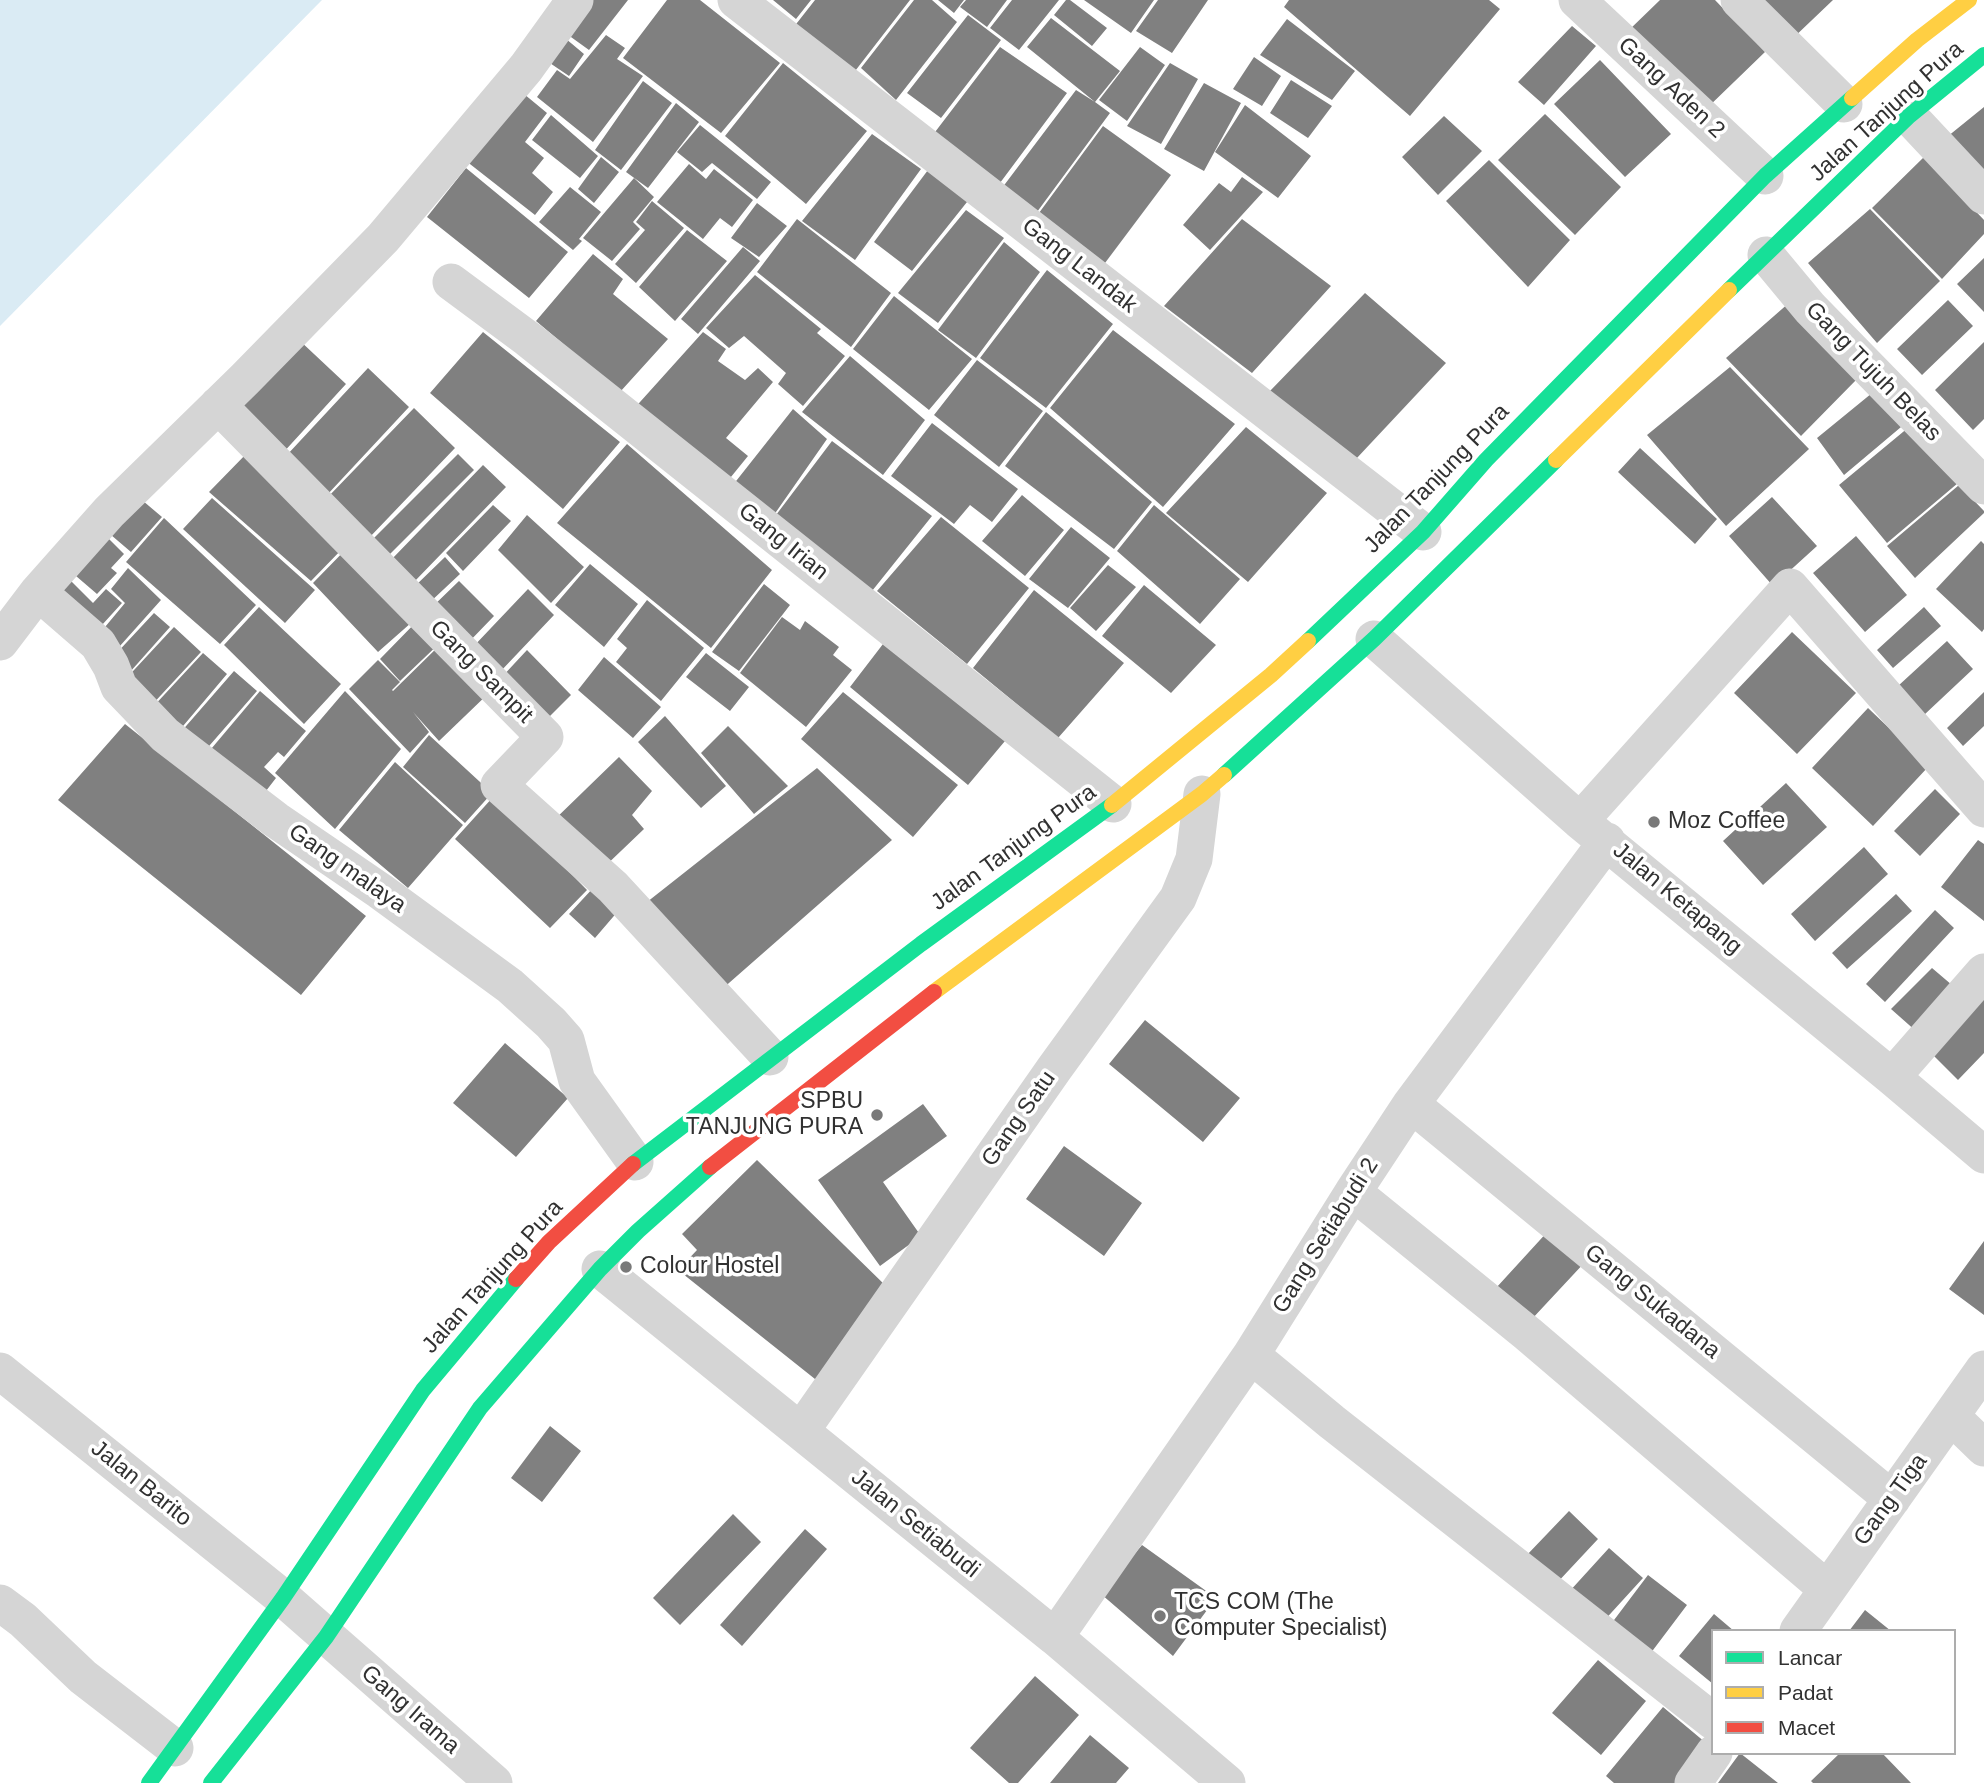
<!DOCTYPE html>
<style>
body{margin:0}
#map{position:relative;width:1984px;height:1783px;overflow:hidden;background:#fff;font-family:Helvetica,sans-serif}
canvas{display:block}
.legend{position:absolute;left:1711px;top:1629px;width:245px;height:126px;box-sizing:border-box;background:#fff;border:2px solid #adadad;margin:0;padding:9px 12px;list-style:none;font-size:21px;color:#313131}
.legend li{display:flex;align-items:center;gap:14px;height:35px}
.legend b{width:35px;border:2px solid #adadad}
</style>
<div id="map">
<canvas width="1984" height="1783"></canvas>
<ul class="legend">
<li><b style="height:9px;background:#16e098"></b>Lancar</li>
<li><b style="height:9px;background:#ffcf43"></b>Padat</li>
<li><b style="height:9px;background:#f24e42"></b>Macet</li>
</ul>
</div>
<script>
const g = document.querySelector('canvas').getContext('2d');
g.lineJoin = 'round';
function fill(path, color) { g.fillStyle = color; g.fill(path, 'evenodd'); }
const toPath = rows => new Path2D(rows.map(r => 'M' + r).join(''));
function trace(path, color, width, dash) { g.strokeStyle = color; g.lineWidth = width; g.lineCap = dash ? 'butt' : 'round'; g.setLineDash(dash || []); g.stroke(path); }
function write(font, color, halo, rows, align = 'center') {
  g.font = font + ' Helvetica,sans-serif'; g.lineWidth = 7; g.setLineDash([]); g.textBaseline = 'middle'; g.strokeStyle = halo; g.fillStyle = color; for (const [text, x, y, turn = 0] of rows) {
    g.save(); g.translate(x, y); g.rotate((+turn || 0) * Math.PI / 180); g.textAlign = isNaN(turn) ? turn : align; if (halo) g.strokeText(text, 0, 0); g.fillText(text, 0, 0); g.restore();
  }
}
const water = toPath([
 [0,0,322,0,0,326]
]);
const building = toPath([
 [586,0,628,0,589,50,564,32],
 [667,0,700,0,780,63,721,133,623,58],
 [773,0,811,0,796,19],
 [815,0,910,0,852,75,793,28],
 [914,0,932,0,957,22,896,100,861,68],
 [938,0,964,0,954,13],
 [966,0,1007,0,987,27,960,7],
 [1012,0,1059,0,1019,50,990,28],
 [1066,0,1070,0,1107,28,1092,46,1054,15],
 [1084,0,1154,0,1131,33],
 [1158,0,1208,0,1172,53,1136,31],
 [1289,0,1489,0,1500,9,1410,116,1284,7],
 [1660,0,1715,0,1765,52,1704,111,1627,32],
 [1751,0,1833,0,1790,41],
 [968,15,1001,40,941,118,907,93],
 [1051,18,1120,71,1095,102,1110,113,1037,212,1002,188,1076,90,1095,102,1027,47],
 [1287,19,1355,71,1332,100,1260,55],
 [1572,26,1596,46,1544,105,1518,82],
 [559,33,584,54,569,76,541,57],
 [606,35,625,48,617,59,643,76,593,142,537,97,557,70,570,79],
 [1000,47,1067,93,997,187,932,136],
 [1140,47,1165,65,1127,121,1099,100],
 [1254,57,1281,76,1262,106,1233,89],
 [1600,60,1671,134,1625,177,1554,104],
 [783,63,867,131,806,204,725,136],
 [1170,63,1198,79,1161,144,1127,126],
 [1291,80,1332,106,1308,138,1270,113],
 [643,81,672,103,621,170,595,150],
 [1204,83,1241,103,1204,171,1164,149],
 [524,94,547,113,525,142,544,158,532,173,553,192,535,215,461,157],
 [676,103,699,122,648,188,626,172],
 [1245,105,1311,156,1278,198,1215,152],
 [1984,107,1984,185,1942,141],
 [1545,114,1621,187,1575,235,1498,160],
 [551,115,598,156,580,178,532,140],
 [1444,116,1482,151,1438,195,1402,157],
 [700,125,771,182,757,199,712,163,702,172,677,152],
 [1103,126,1171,175,1102,267,1036,217],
 [872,134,921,169,855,260,802,221],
 [601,157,619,172,594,203,578,189],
 [1924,157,1984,220,1984,234,1942,279,1872,208],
 [1489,160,1570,240,1528,287,1446,201],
 [689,164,706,179,714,169,753,200,732,227,720,218,703,239,657,202],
 [931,166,971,197,912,271,874,242],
 [466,168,568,252,529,298,427,217],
 [1242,177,1263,192,1210,250,1183,225,1219,183,1231,192],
 [634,178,654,197,633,222,640,229,612,261,583,238],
 [570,187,601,212,579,239,582,241,573,250,539,222],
 [652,201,684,228,636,283,615,264,645,230,636,222],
 [757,203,787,226,759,257,731,238],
 [1870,209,1940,281,1877,343,1808,263],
 [966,210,1004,238,938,323,898,293],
 [797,219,891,293,851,347,757,272],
 [1242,219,1331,286,1252,373,1164,306],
 [687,230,727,261,675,321,639,287],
 [1004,242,1040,272,976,358,938,330],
 [743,247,760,261,698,334,681,319],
 [593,254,623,279,613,294,668,339,620,392,536,321],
 [1984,258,1984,312,1957,284],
 [1047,270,1113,324,1046,408,980,358],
 [755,275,821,329,817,333,845,356,803,406,778,384,786,373,744,336,729,348,706,328],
 [1365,293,1446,363,1356,459,1269,392],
 [894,296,972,359,929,410,853,349],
 [1948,300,1973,326,1922,375,1897,349],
 [1790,302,1859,377,1801,436,1726,358],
 [1113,330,1235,424,1163,507,1050,408],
 [483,332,620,442,563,509,430,393],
 [703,332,726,349,718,361,745,380,758,368,773,382,726,438,748,456,722,488,631,412],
 [298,339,346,384,281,455,233,410],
 [1984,342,1984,419,1973,430,1935,390],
 [850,356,925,420,883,475,802,412],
 [977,360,1043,411,999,467,934,415],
 [1730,367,1809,449,1726,526,1647,435],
 [368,368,409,407,327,495,286,456],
 [1877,389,1907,422,1844,475,1817,438],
 [414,408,455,448,368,539,326,499],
 [793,409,827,439,769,522,729,490],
 [1046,412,1152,502,1114,549,1005,466],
 [932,423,1018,489,992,522,970,505,954,524,891,476],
 [1246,427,1327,493,1248,582,1166,513],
 [1909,427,1958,483,1887,543,1839,485],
 [832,441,932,516,872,591,776,515],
 [627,444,772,570,711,648,557,523],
 [1640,448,1717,519,1695,544,1618,472],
 [249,451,346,545,311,581,209,492],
 [458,454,474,470,386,558,370,542],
 [483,465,506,487,414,582,391,560],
 [1959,485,1984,511,1984,513,1915,578,1887,546],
 [136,495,162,517,131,552,104,529],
 [1022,495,1064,530,1025,576,982,541],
 [1772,497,1817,546,1773,586,1729,536],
 [212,498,315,590,285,623,183,529],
 [493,505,511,521,463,571,446,553],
 [1154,505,1240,579,1200,624,1117,551],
 [527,515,584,567,551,603,498,550],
 [941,517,1029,588,967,664,877,591],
 [164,518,256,605,220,644,126,562],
 [1071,527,1110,558,1068,608,1029,579],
 [102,532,124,554,111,568,117,573,97,594,69,570],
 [1856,536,1907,595,1865,632,1813,573],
 [1981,541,1984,544,1984,629,1982,632,1936,589],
 [351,544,420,615,378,652,313,583],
 [445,557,460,574,428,604,413,588],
 [590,564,638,604,604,647,555,605],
 [1108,565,1136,587,1096,631,1070,608],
 [128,568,161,600,111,656,95,639,125,603,111,589],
 [65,575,93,603,106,589,122,603,92,636,46,598],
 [459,581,494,616,465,646,429,610],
 [764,584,790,605,739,671,712,652],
 [1144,585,1216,645,1171,693,1102,636],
 [528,589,554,615,499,673,472,648],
 [1034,590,1124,663,1058,738,973,668],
 [647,600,704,648,661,701,616,662,627,648,617,639],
 [259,607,341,684,304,724,224,645],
 [1924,607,1941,626,1893,668,1877,650],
 [154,613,170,627,130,672,113,657],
 [422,616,445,638,400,681,380,659],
 [782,617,800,630,805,621,839,647,833,655,852,670,806,727,740,673],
 [174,627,201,652,149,708,121,684],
 [1792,632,1856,693,1797,754,1734,693],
 [446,639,491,691,439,741,413,712,429,732,410,753,349,689,378,660,400,682,392,690,393,691],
 [1947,641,1973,669,1924,715,1898,686],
 [883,644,1005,741,968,785,850,687],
 [527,650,571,695,543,723,500,679],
 [203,653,227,674,178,732,151,709],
 [706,653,749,687,730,711,686,677],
 [604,657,661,707,633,738,578,690],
 [234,671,257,691,203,753,180,733],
 [260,691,306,731,284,757,278,752,264,767,276,778,259,800,206,755],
 [345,691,401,749,335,829,275,773],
 [843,692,958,785,913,837,801,739],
 [1984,692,1984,726,1963,746,1947,728],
 [1868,708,1929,766,1873,826,1812,768],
 [665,716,726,786,701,808,638,742],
 [125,724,366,916,301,995,58,800],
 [728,726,788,786,754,814,701,753],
 [429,735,492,793,465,823,403,767],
 [619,757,652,791,632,815,644,829,599,872,551,823],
 [395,762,463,825,408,888,339,830],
 [817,768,892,840,721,990,642,906],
 [1786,783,1827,827,1763,885,1723,841],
 [1935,789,1960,814,1920,856,1894,831],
 [494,796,587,890,550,928,455,839],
 [1978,840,1984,844,1984,921,1941,887],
 [1864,847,1888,874,1815,941,1791,914],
 [594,887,619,910,595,938,569,914],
 [1896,894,1912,911,1847,969,1832,953],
 [1935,910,1954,928,1885,1002,1866,984],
 [1932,968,1959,991,1917,1032,1891,1009],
 [1984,999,1984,1053,1958,1080,1931,1053],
 [1145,1020,1240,1098,1203,1142,1109,1064],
 [505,1043,568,1098,516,1157,453,1103],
 [923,1104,947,1136,883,1182,921,1236,880,1266,818,1180],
 [1064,1146,1142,1203,1104,1256,1026,1199],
 [757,1160,888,1288,820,1383,678,1270,697,1250,682,1234],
 [1550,1229,1586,1261,1531,1320,1496,1288],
 [1984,1241,1984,1315,1949,1289],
 [550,1426,581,1451,542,1502,511,1478],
 [1569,1511,1598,1539,1555,1585,1525,1557],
 [733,1514,761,1542,680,1625,653,1598],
 [805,1529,827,1549,742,1646,720,1625],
 [1142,1545,1216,1598,1173,1656,1101,1594],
 [1609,1548,1643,1578,1601,1624,1568,1593],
 [1648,1575,1687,1605,1644,1662,1605,1632],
 [1865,1610,1891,1631,1849,1631],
 [1714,1614,1734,1631,1713,1631,1713,1684,1679,1656],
 [1598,1660,1646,1701,1601,1755,1552,1713],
 [1035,1676,1079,1715,1018,1783,1009,1783,970,1748],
 [1663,1707,1712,1748,1682,1783,1614,1783,1606,1776],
 [1090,1735,1129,1768,1116,1783,1050,1783],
 [1740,1753,1778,1783,1718,1783],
 [1840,1753,1882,1753,1911,1783,1813,1783,1811,1781]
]);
const street = toPath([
 [736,0,1423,532],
 [1577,0,1765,176],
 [1739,0,1844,104],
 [1909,116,1984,196],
 [1766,255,1810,308,1984,486],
 [451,282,528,339,1113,804],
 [218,405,545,737,499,785,613,887,770,1057],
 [38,592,98,644,111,666,119,687,165,735,276,820,380,891,510,986,551,1023,566,1040,577,1081,635,1162],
 [1374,639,1580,821,1892,1077,1984,1155],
 [0,642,38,592,109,512,245,379,383,238,526,68,575,0],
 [1580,821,1790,587,1984,809],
 [1892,1077,1984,972],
 [1411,1104,1892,1499],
 [1353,1192,1528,1334,1827,1589],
 [600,1269,1055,1637,1227,1783],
 [1251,1355,1332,1422,1713,1721],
 [0,1371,283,1598,494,1783],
 [1951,1416,1984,1448],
 [801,1431,1054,1069,1178,898,1194,859,1202,794],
 [0,1603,23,1620,83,1677,175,1748],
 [1798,1631,1984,1369],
 [1055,1637,1251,1355,1353,1192,1411,1104,1607,841],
 [1693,1783,1714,1753]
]);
const fast = toPath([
 [1729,290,1909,116,1984,55],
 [1308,641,1423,532,1486,460,1765,176,1852,98],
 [1224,775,1374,639,1556,460],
 [633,1164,921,944,1112,805],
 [149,1783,283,1598,423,1390,516,1279],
 [211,1783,326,1637,480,1408,600,1269,638,1231,710,1167]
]);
const slow = toPath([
 [1852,98,1917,40,1969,0],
 [1556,460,1729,290],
 [1112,805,1271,675,1308,641],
 [934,992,1202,794,1224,775]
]);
const jam = toPath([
 [710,1167,934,992],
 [516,1279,549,1242,633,1164]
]);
const markers = [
 [1654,822,7,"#797979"],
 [877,1115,7,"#797979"],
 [626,1267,7,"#797979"],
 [1160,1616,7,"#797979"]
];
const streetNames = [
 ["Gang Aden 2",1671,88,43],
 ["Jalan Tanjung Pura",1887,112,-42],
 ["Gang Landak",1079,266,38],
 ["Gang Tujuh Belas",1873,372,46],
 ["Jalan Tanjung Pura",1437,479,-46],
 ["Gang Irian",783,542,39],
 ["Gang Sampit",481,672,45],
 ["Jalan Tanjung Pura",1014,848,-36],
 ["Gang malaya",347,869,35],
 ["Jalan Ketapang",1677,899,40],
 ["Gang Satu",1019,1119,-55],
 ["Gang Setiabudi 2",1326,1236,-58],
 ["Jalan Tanjung Pura",493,1277,-48],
 ["Gang Sukadana",1652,1302,39],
 ["Jalan Barito",141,1484,39],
 ["Gang Tiga",1891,1500,-54],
 ["Jalan Setiabudi",915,1524,39],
 ["Gang Irama",410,1710,41]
];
const poiNames = [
 ["Moz Coffee",1668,822],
 ["SPBU",863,1102,"right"],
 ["TANJUNG PURA",863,1128,"right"],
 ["Colour Hostel",640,1267],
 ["TCS COM (The",1174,1603],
 ["Computer Specialist)",1174,1629]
];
fill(water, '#daebf4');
fill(building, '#808080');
trace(street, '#d5d5d5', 37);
trace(fast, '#16e098', 16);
trace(slow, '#ffcf43', 16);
trace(jam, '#f24e42', 16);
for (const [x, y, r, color] of markers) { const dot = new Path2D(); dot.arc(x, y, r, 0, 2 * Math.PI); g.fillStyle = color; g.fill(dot); trace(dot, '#fff', 2.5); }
write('23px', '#313131', '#fff', streetNames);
write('23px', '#313131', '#fff', poiNames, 'left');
</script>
